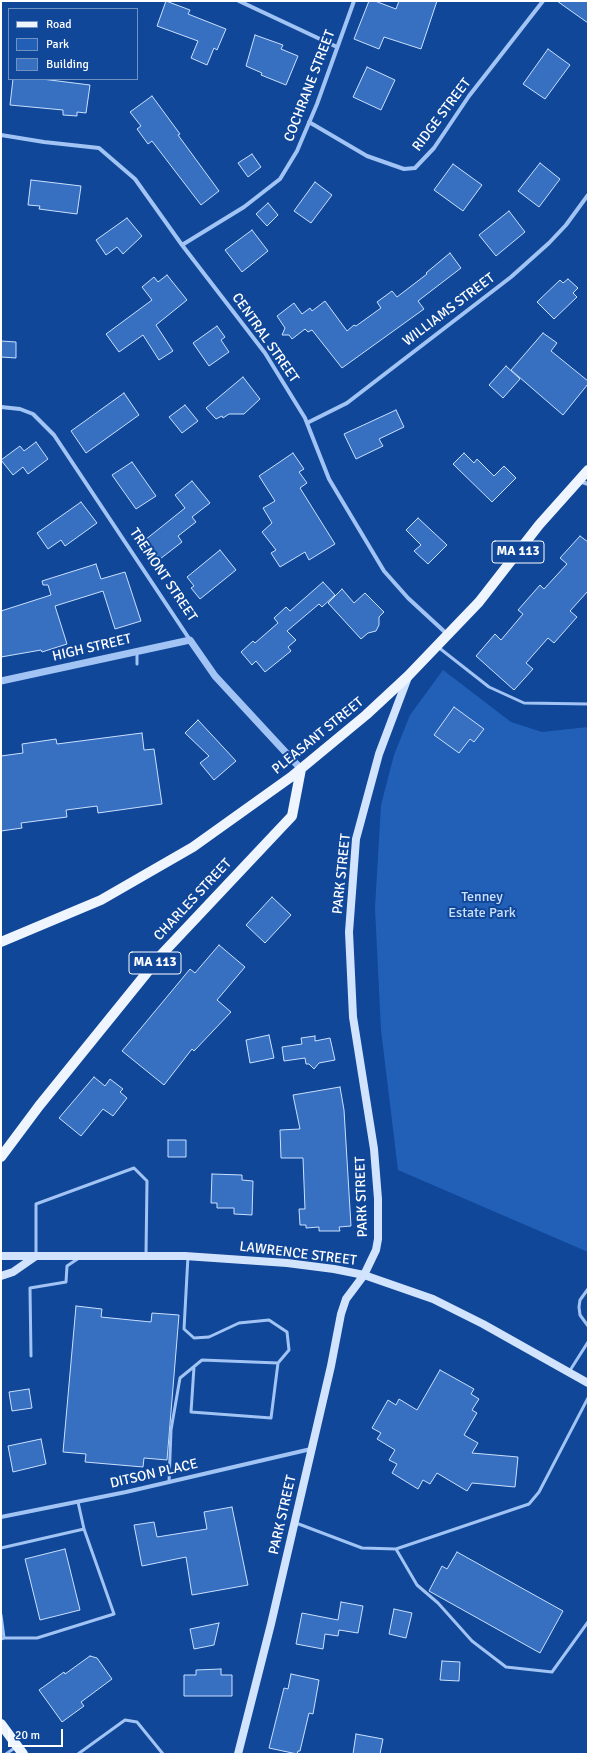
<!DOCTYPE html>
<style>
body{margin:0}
#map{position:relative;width:589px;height:1755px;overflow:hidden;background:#104799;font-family:Signika,sans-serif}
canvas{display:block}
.frame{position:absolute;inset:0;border:2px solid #fff;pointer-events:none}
.legend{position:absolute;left:8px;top:8px;width:130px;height:72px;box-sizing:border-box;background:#104799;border:1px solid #7091c2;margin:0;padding:5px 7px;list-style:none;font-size:12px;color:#fff}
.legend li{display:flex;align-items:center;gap:8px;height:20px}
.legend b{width:20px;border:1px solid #7091c2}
.scale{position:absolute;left:8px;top:1729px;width:55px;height:18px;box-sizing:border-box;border:2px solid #fff;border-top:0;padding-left:5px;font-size:12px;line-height:14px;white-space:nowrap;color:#fff;-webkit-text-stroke:3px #104799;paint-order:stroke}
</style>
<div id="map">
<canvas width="589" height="1755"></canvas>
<div class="frame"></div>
<ul class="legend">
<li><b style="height:5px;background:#eff5ff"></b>Road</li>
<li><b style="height:11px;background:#2260b8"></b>Park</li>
<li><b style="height:11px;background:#3870c1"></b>Building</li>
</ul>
<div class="scale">20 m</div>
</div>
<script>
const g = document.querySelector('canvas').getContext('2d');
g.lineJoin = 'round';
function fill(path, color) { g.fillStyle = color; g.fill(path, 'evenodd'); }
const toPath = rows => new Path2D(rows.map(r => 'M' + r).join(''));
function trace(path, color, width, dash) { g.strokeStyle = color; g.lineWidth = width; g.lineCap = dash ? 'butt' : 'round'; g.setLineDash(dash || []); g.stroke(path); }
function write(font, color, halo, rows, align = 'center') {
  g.font = font + ' Signika,sans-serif'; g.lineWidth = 4; g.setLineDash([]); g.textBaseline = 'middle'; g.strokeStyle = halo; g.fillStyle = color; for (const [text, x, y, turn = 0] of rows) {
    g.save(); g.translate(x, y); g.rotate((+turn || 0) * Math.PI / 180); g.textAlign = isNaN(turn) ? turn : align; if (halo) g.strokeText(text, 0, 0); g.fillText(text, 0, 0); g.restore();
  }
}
const green = toPath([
 [443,670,511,722,542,732,588,727,588,1252,398,1170,381,1030,375,908,381,805,394,755,410,715]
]);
const building = toPath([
 [166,1,190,10,188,14,226,29,217,50,214,48,207,65,191,58,198,41,157,26,166,1],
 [369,1,375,1,396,9,399,1,437,1,421,49,384,37,379,49,354,39,369,1],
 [557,1,588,1,588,23,557,1],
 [255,35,283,45,281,49,298,56,286,85,261,75,262,73,246,66,255,35],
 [548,49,570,65,545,99,523,84,548,49],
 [367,67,395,80,381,110,353,97,367,67],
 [13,79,42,79,90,85,86,113,77,112,77,116,63,115,63,110,10,105,13,79],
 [152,96,180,134,178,135,219,191,201,205,152,141,148,144,137,129,141,126,130,112,152,96],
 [252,154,261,167,248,177,238,163,252,154],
 [540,163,560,179,539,207,518,191,540,163],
 [453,164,482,185,463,211,434,190,453,164],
 [31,180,81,186,77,214,39,209,40,206,28,205,31,180],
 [315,182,332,195,311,223,294,211,315,182],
 [268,203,278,215,267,226,256,214,268,203],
 [509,211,525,232,496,256,479,235,509,211],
 [127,218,142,236,123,254,117,247,106,255,96,240,127,218],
 [252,230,268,251,242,272,225,250,252,230],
 [450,253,461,268,418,301,424,309,342,368,312,330,308,332,305,329,292,339,289,335,282,335,285,328,277,316,294,303,302,314,310,308,312,311,325,301,347,331,354,325,356,326,381,308,377,302,392,291,397,297,427,274,426,273,450,253],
 [167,275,187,300,156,325,173,351,159,360,143,335,119,352,106,334,152,300,142,287,154,277,158,282,167,275],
 [568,279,578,288,573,293,577,297,554,319,537,302,560,280,563,283,568,279],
 [217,326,225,337,221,340,229,352,209,366,193,343,217,326],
 [543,333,557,343,551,351,588,381,588,384,563,415,511,370,543,333],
 [1,341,16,342,16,358,1,357,1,341],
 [506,366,520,379,503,398,489,385,506,366],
 [243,377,260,399,244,414,229,414,223,418,222,416,216,419,206,408,243,377],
 [124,393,139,415,86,453,71,431,124,393],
 [185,405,198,421,182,433,169,417,185,405],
 [396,410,404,427,379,439,383,446,356,459,344,434,396,410],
 [36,442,48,459,28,474,23,467,13,475,1,460,20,446,24,451,36,442],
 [293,453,304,469,299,472,307,483,300,488,335,544,309,560,305,552,280,567,271,553,276,550,262,532,272,523,263,508,275,501,259,476,293,453],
 [464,453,474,463,477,459,494,476,504,466,516,478,492,502,453,464,464,453],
 [132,462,156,496,136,509,112,475,132,462],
 [192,481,210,503,192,517,196,522,178,536,182,542,160,559,145,540,185,508,175,495,192,481],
 [81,502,97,523,65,546,61,540,48,549,37,533,81,502],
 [418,518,447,545,428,564,414,551,421,545,406,530,418,518],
 [580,536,588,542,588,591,570,611,577,617,554,643,548,638,526,663,533,669,514,690,476,656,495,634,501,640,523,614,518,610,540,585,544,589,567,564,560,558,580,536],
 [220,550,236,570,200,599,191,588,194,586,187,577,220,550],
 [96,564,101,579,125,572,141,621,115,629,103,591,55,606,67,644,42,652,41,650,1,657,1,611,51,595,48,585,43,585,42,581,96,564],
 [323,582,335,595,322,607,319,604,287,631,296,640,288,647,291,651,265,672,256,661,252,665,241,652,253,641,255,643,278,623,274,618,286,607,290,611,323,582],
 [342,589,354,603,365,593,384,612,379,617,379,625,376,631,368,633,361,639,328,603,342,589],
 [454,707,484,729,474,742,470,739,459,753,434,735,454,707],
 [198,720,236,761,214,780,200,763,209,756,185,733,198,720],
 [142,733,144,750,154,749,162,804,98,813,97,806,66,810,67,817,21,823,22,828,1,831,1,756,23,753,22,744,56,739,57,744,142,733],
 [272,897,291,915,265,943,246,925,272,897],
 [219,945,245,967,217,1000,231,1012,194,1051,192,1049,164,1085,122,1051,190,969,195,973,219,945],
 [269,1035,274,1058,250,1063,246,1040,269,1035],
 [315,1036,315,1041,330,1038,335,1060,319,1063,314,1069,309,1064,306,1064,305,1058,284,1061,282,1047,302,1044,301,1038,315,1036],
 [94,1077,105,1086,110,1079,123,1089,120,1092,127,1098,113,1116,103,1109,81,1136,59,1118,94,1077],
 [340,1087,344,1110,351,1226,339,1227,340,1231,319,1231,319,1227,306,1228,306,1225,300,1225,299,1209,305,1209,303,1158,281,1158,280,1130,300,1129,293,1095,340,1087],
 [168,1140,186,1140,186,1157,168,1157,168,1140],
 [212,1174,242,1175,242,1180,253,1181,252,1215,234,1214,234,1208,217,1208,217,1203,211,1203,212,1174],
 [76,1306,102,1309,101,1317,151,1322,152,1313,179,1315,167,1460,144,1458,143,1467,85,1462,86,1454,63,1452,76,1306],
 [440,1370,474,1389,471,1394,479,1399,472,1410,477,1413,464,1435,478,1443,472,1453,518,1457,515,1487,472,1483,467,1491,437,1473,430,1484,423,1480,418,1489,392,1473,397,1464,389,1460,395,1450,377,1439,381,1433,372,1428,388,1400,396,1405,399,1399,417,1410,440,1370],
 [29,1389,32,1408,12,1411,9,1392,29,1389],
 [41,1439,46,1464,13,1472,8,1446,41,1439],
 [232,1507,248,1585,192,1595,186,1557,142,1566,134,1525,154,1522,157,1537,207,1529,204,1512,232,1507],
 [65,1549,80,1610,40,1620,25,1559,65,1549],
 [457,1552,563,1611,540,1653,429,1591,442,1566,447,1569,457,1552],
 [341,1602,363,1606,358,1633,339,1630,338,1636,325,1634,323,1649,296,1644,302,1613,338,1620,341,1602],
 [394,1609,412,1613,406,1638,389,1634,394,1609],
 [219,1623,214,1645,194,1649,190,1629,219,1623],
 [90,1656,97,1658,112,1679,81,1702,84,1706,62,1722,39,1690,64,1672,65,1674,90,1656],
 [442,1661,460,1662,459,1681,440,1680,442,1661],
 [221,1669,221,1675,232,1675,232,1696,184,1696,184,1675,196,1675,196,1670,221,1669],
 [291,1674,319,1680,313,1714,309,1713,300,1751,298,1751,297,1754,269,1748,284,1688,288,1689,291,1674],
 [356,1734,383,1739,380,1754,353,1754,356,1734]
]);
const service = toPath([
 [438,647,489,687,524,703,588,704],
 [137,664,137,652],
 [36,1256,36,1204,134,1168,147,1181,146,1254],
 [588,1289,580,1300,579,1307,580,1315,588,1326],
 [31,1356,30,1288,66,1282,67,1266,79,1258],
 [194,1367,191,1412,271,1418,278,1363],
 [569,1372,588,1342],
 [169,1482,171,1430,180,1378,202,1360,278,1363,289,1350,287,1332,269,1320,239,1323,209,1337,194,1338,184,1329,188,1256],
 [296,1523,362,1548,396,1549,529,1504,539,1492,588,1398],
 [1,1548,84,1529],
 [396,1549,417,1585,438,1603,472,1641,506,1667,552,1672,588,1622],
 [1,1615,4,1638],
 [1,1639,4,1638,37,1638,114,1614,84,1529,78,1502],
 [6,1754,16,1747],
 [78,1754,125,1720,137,1722,163,1754]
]);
const minor = toPath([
 [239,1,337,47],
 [309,122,367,156,404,169,415,168,434,148,469,96,543,1],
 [1,135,44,142,99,148,135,179,182,245,265,353,305,418,329,479,384,571,408,598,447,634],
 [182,245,244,207,280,179,297,151,317,104,354,1],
 [1,407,20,409,33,414,54,435,190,640],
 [307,423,347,403,511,277,549,243,566,225,588,195],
 [579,481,588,484],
 [1,1517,126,1492,311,1449]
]);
const tertiary = toPath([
 [1,681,190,640,215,676,301,769]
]);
const secondary = toPath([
 [1,1256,36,1256],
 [1,1276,13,1272,36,1256,185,1256,287,1263,334,1269,364,1275,433,1299,483,1324,588,1383],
 [238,1754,271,1624,331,1366,341,1314,346,1299,364,1275,376,1250,378,1239,378,1199,374,1149,353,1017,349,932,356,839,379,754,408,677]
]);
const primary = toPath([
 [1,942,101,900,193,847,291,777,366,715,408,676,479,602,539,525,588,470],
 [1,1157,39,1106,162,954,292,816,301,769],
 [1,1724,23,1754]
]);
const shields = [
 [518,552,52],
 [155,963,52]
];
const shieldNames = [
 ["MA 113",518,552],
 ["MA 113",155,963]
];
const streetNames = [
 ["COCHRANE STREET",310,86,-69],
 ["RIDGE STREET",442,115,-53],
 ["WILLIAMS STREET",449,310,-37],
 ["CENTRAL STREET",265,338,55],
 ["TREMONT STREET",163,575,56],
 ["HIGH STREET",92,648,-13],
 ["PLEASANT STREET",318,736,-39],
 ["PARK STREET",342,874,-84],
 ["CHARLES STREET",193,900,-47],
 ["PARK STREET",362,1197,-92],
 ["LAWRENCE STREET",298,1254,7],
 ["DITSON PLACE",154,1474,-13],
 ["PARK STREET",283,1515,-77]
];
const parkNames = [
 ["Tenney",482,897],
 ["Estate Park",482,913]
];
fill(green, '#2260b8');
fill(building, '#3870c1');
trace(building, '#cae0fe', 1);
trace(service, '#a1c4f5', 3);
trace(minor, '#a1c4f5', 4);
trace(tertiary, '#a1c4f5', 7);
trace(secondary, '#d2e3fd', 8);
trace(primary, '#eff5ff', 10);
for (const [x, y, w] of shields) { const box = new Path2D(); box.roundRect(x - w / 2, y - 11, w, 22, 3); g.fillStyle = '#104799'; g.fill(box); trace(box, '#fff', 1); }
write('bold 13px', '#fff', null, shieldNames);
write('14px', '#fff', '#104799', streetNames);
write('14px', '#cae0fe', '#104799', parkNames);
</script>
